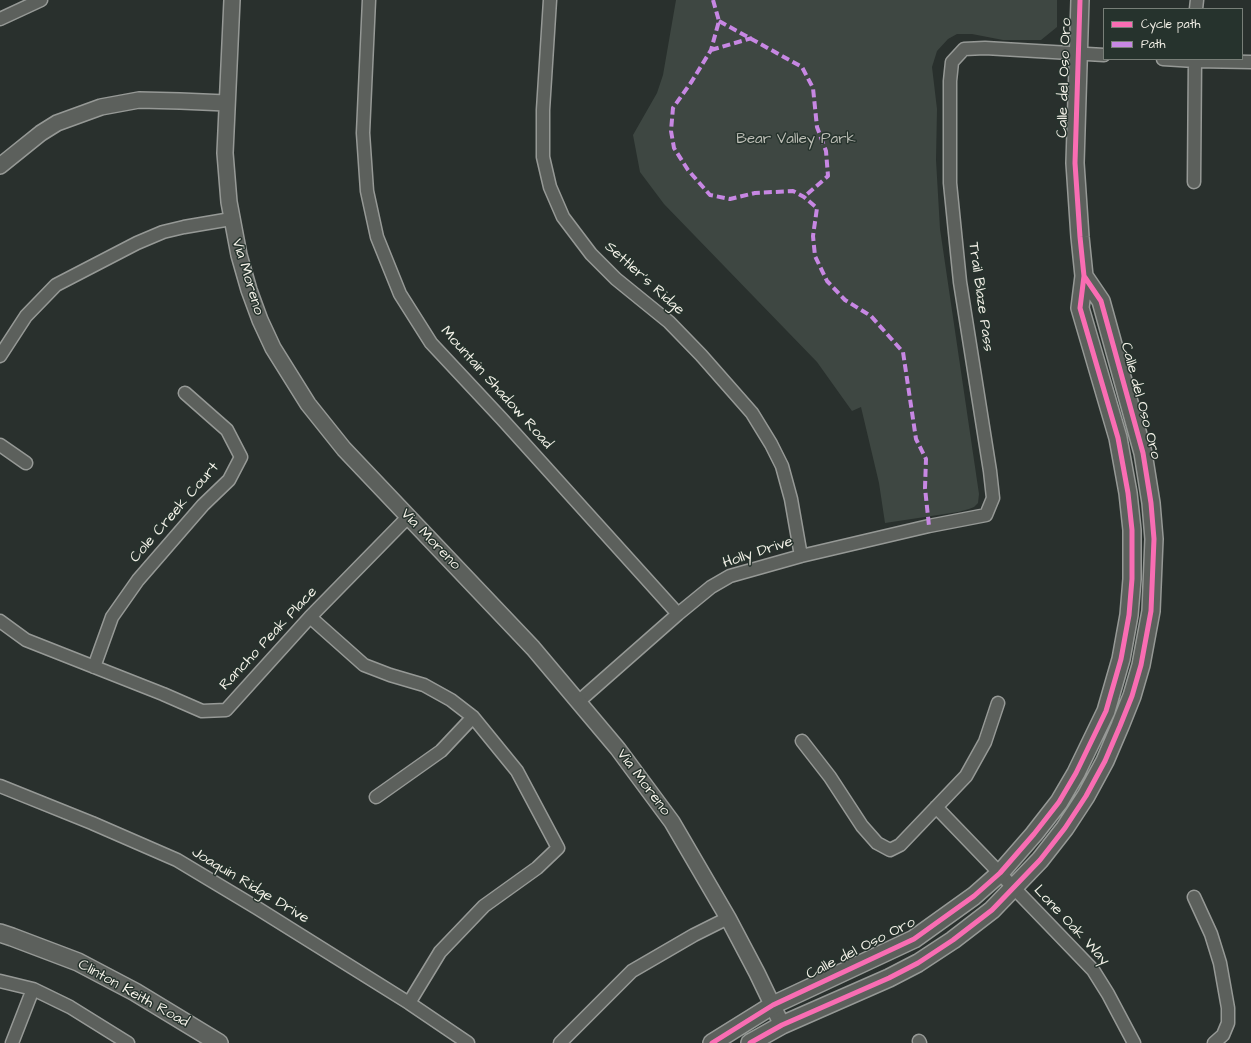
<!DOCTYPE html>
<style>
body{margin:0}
#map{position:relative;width:1251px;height:1043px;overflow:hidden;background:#29302d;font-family:"Architects Daughter",sans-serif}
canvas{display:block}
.legend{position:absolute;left:1103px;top:8px;width:140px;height:52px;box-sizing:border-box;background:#26332d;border:1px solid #787f78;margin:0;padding:5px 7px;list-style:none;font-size:12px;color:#f4f1e8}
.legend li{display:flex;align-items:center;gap:8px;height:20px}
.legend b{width:20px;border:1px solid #787f78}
</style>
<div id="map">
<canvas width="1251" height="1043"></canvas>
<ul class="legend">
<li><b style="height:5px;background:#f96db3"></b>Cycle path</li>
<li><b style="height:5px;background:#c787e3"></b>Path</li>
</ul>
</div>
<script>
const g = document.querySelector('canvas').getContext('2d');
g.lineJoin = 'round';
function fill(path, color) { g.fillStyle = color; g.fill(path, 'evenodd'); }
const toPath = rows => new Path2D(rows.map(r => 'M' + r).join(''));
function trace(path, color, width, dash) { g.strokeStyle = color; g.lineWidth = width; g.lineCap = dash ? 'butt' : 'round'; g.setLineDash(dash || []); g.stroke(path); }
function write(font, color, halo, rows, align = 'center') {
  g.font = font + ' "Architects Daughter",sans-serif'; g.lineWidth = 3; g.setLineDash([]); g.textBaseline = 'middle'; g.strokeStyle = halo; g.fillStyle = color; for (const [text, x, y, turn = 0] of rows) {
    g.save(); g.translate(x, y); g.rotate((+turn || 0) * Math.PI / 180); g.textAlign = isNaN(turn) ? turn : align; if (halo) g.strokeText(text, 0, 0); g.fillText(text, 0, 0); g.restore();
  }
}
const green = toPath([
 [676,0,1057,0,1057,27,1041,40,1003,40,972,34,957,34,948,39,937,51,932,67,937,109,936,160,940,229,979,494,978,503,974,507,969,509,958,512,885,523,879,483,861,407,852,411,817,362,664,204,640,172,633,135,657,93,663,75]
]);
const minor = toPath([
 [369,0,363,133,367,191,377,237,400,294,431,343,502,419,678,614],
 [550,0,543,110,543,157,550,187,563,217,591,254,616,279,669,322,701,355,752,413,771,444,782,466,791,499,801,556],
 [1196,9,1197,0],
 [0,19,41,0],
 [1163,59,1195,61,1251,62],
 [1194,182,1195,59],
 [0,356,26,316,56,285,137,243,163,232,184,227,231,219],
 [0,445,26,463],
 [310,617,364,665,390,675,424,685,451,700,473,717,517,771,558,848,537,868,484,906,440,952,409,1003],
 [0,621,26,640,163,694,202,711,226,710,310,617,408,517],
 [94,667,112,617,138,580,203,505,229,480,241,457,227,430,185,393],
 [578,702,678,614,711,587,730,576,801,556,929,526,986,515,993,498,990,471,960,282,950,183,950,81,952,62,964,49,985,48,1104,55],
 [802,741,830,777,862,826,877,843,890,850,900,845,966,776,985,742,998,703],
 [0,786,92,823,177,860,257,908,409,1003,468,1043],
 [376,797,441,751,473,717],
 [936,807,1093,970,1108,994,1134,1043],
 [1194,897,1211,934,1220,963,1228,1008,1228,1023,1223,1035,1214,1043],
 [0,981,33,989,70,1007,128,1043],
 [919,1041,920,1043],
 [12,1043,33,989],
 [560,1043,632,971,694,935,728,918]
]);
const tertiary = toPath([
 [232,0,225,153,229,202,239,255,249,290,260,320,273,348,308,404,344,449,533,648,618,749,672,822,728,918,757,973,782,1025],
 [0,166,41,133,57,123,101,107,139,100,180,101,226,103]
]);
const secondary = toPath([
 [0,933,12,937,78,962,135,992,219,1043],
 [712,1043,773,1005,914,939,974,896,1000,873,1034,834,1059,802,1076,773,1106,711,1121,659,1129,615,1132,579,1132,530,1128,493,1118,438,1080,308,1084,276,1080,237,1075,163,1080,0],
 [750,1043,782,1025,889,978,918,963,953,940,992,910,1040,860,1065,828,1086,796,1105,761,1120,726,1132,696,1141,665,1151,611,1154,539,1151,503,1143,453,1101,301,1084,276]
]);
const quiet = toPath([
 [713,0,719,21,711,50,692,81,673,108,671,131,674,148,688,170,710,195,730,199,755,193,793,191,804,197,817,208,813,236,815,256,827,281,845,300,871,316,903,352,916,439,926,459,925,488,929,526],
 [719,21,802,67,813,88,817,127,826,151,828,176,804,197],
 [711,50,752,38]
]);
const cycleway = toPath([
 [712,1043,773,1005,914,939,974,896,1000,873,1034,834,1059,802,1076,773,1106,711,1121,659,1129,615,1132,579,1132,530,1128,493,1118,438,1080,308,1084,276,1080,237,1075,163,1080,0],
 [750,1043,782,1025,889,978,918,963,953,940,992,910,1040,860,1065,828,1086,796,1105,761,1120,726,1132,696,1141,665,1151,611,1154,539,1151,503,1143,453,1101,301,1084,276]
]);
const streetNames = [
 ["Calle del Oso Oro",1065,78,-88],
 ["Via Moreno",247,277,73],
 ["Settler's Ridge",644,279,42],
 ["Trail Blaze Pass",980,297,82],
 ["Mountain Shadow Road",496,388,48],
 ["Calle del Oso Oro",1140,401,75],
 ["Cole Creek Court",175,513,-49],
 ["Via Moreno",430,540,46],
 ["Holly Drive",758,553,-18],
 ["Rancho Peak Place",269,639,-47],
 ["Via Moreno",643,783,53],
 ["Joaquin Ridge Drive",250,886,31],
 ["Lone Oak Way",1071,926,47],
 ["Calle del Oso Oro",861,949,-27],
 ["Clinton Keith Road",133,994,29]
];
const parkNames = [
 ["Bear Valley Park",796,140]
];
fill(green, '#3e4742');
trace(minor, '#969996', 15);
trace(tertiary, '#969996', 18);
trace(secondary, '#969996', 20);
trace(minor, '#5c605c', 12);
trace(tertiary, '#5c605c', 15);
trace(secondary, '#5c605c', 17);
trace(quiet, '#c787e3', 4, [8, 4]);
trace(cycleway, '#f96db3', 5);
write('15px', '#f4f1e8', '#26332d', streetNames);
write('15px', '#bebfb7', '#26332d', parkNames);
</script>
